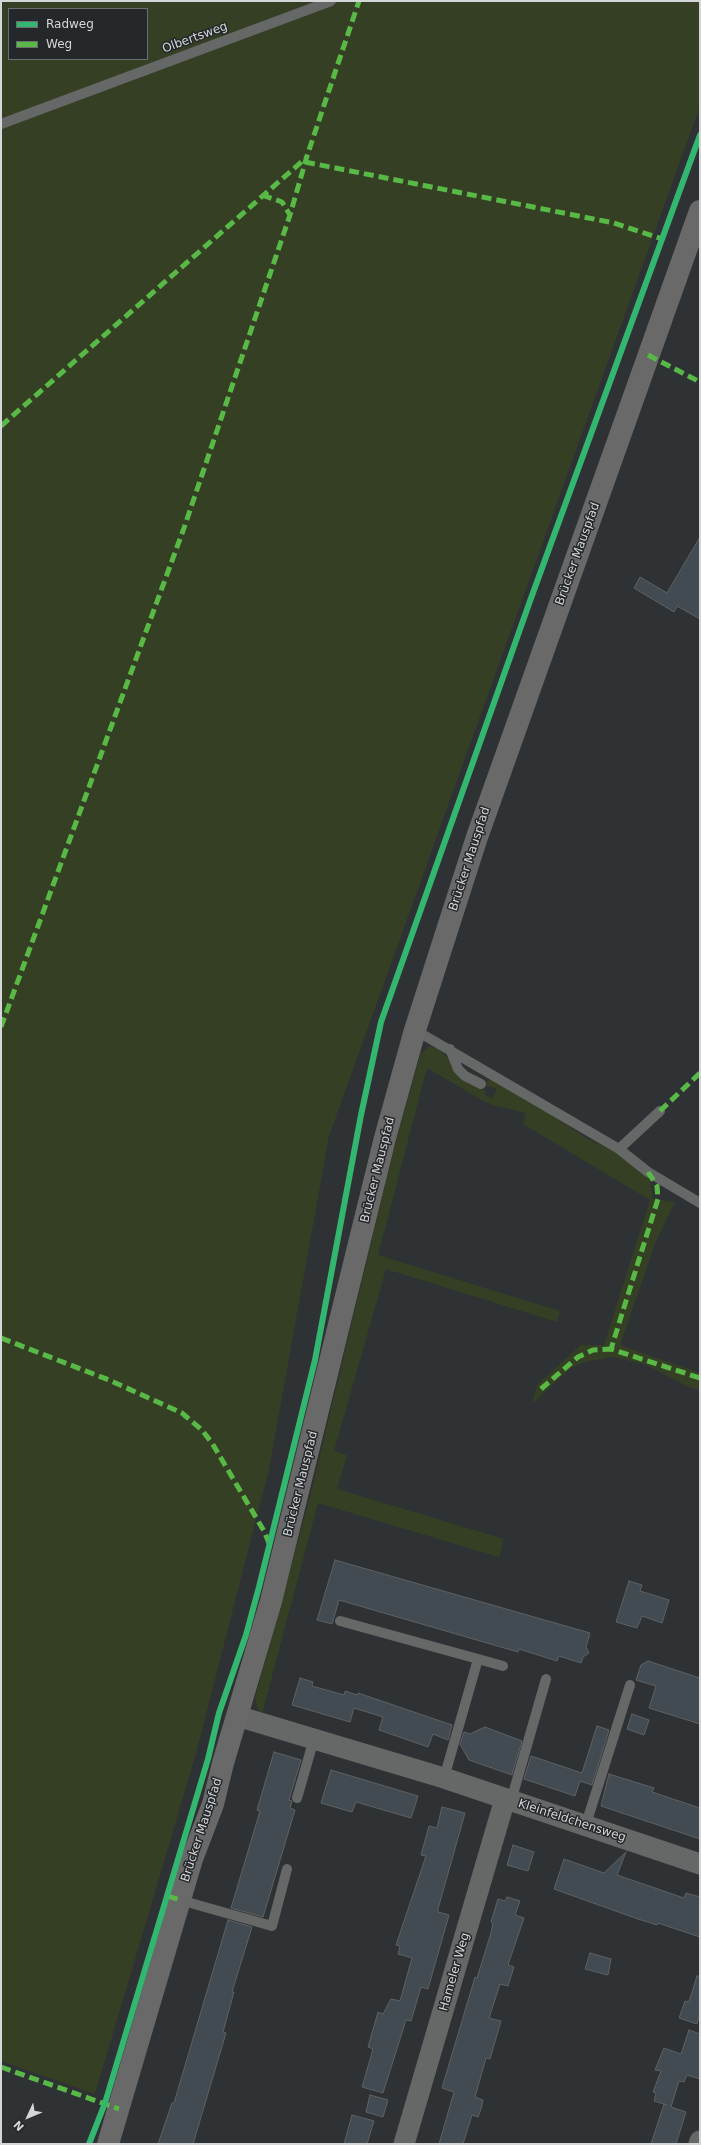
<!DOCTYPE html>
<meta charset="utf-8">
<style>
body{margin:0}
#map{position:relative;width:701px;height:2145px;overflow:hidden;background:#2f3234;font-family:"DejaVu Sans",sans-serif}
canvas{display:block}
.frame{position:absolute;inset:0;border:2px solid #d4d6d8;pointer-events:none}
.legend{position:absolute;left:8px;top:8px;width:140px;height:52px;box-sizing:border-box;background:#24282b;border:1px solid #6a6e70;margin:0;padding:5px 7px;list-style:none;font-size:12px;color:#d4d6d8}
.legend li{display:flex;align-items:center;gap:8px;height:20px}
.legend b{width:20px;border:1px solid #6a6e70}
.north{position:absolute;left:8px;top:2097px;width:40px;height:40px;-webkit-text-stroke:3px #24282b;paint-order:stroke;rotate:226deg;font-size:11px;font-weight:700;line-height:16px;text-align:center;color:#d4d6d8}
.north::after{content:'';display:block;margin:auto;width:14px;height:18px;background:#d4d6d8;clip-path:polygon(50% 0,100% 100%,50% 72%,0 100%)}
</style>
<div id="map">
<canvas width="701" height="2145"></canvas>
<div class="frame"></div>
<ul class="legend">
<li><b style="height:5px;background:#33b770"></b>Radweg</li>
<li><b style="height:5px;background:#58b947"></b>Weg</li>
</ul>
<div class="north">N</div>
</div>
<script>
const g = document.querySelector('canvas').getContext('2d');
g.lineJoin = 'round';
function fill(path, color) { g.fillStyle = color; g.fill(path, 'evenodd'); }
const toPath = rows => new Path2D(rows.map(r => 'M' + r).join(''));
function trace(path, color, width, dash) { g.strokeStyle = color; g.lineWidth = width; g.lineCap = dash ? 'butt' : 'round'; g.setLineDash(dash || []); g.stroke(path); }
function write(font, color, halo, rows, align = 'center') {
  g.font = font + ' "DejaVu Sans",sans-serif'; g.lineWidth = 3; g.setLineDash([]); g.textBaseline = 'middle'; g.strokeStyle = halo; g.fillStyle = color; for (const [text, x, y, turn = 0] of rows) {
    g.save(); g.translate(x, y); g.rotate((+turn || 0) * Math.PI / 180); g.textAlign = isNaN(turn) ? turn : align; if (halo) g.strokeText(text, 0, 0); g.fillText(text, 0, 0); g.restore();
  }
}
const green = toPath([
 [1,1,700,1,700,106,329,1136,269,1469,195,1757,95,2094,1,2061],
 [9,9,147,9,147,59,9,59],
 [430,1046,440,1050,448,1059,454,1070,472,1084,486,1091,485,1095,492,1098,497,1089,484,1085,490,1079,520,1094,586,1138,616,1152,642,1171,650,1179,653,1199,675,1202,656,1241,620,1345,700,1373,700,1390,689,1387,644,1364,612,1357,585,1362,571,1368,532,1404,537,1385,581,1345,604,1345,650,1200,523,1124,526,1113,489,1104,427,1068,378,1255,560,1311,557,1322,386,1269,334,1451,347,1455,337,1489,504,1539,499,1557,318,1503,262,1714,258,1710,255,1698,309,1501,392,1156,421,1053]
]);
const building = toPath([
 [700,537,700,619,677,606,674,612,634,588,640,577,667,593,700,537],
 [335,1560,590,1633,586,1647,589,1653,583,1657,581,1663,559,1656,557,1661,519,1649,518,1652,339,1600,332,1624,317,1620,335,1560],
 [629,1581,642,1585,640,1591,669,1600,662,1623,642,1616,637,1628,616,1622,629,1581],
 [648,1661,700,1678,700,1724,649,1708,656,1686,636,1680,641,1665,648,1661],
 [300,1678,313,1682,312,1686,344,1695,345,1691,357,1695,358,1693,452,1725,448,1740,433,1734,428,1747,379,1730,383,1717,354,1708,350,1722,292,1705,300,1678],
 [632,1714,649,1720,644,1735,627,1729,632,1714],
 [597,1726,609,1730,592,1785,580,1781,575,1796,524,1779,531,1756,582,1773,597,1726],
 [485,1727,522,1741,512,1775,469,1760,460,1744,464,1732,470,1734,485,1727],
 [274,1752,301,1760,289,1800,292,1801,290,1808,295,1810,263,1917,231,1908,260,1811,257,1810,274,1752],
 [331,1770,418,1796,411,1818,356,1802,352,1812,321,1803,331,1770],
 [609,1774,654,1788,652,1792,700,1808,700,1839,601,1806,609,1774],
 [442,1807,465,1813,438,1909,438,1912,449,1915,428,1989,421,1987,411,2021,406,2020,383,2093,362,2087,373,2049,368,2047,378,2012,383,2014,391,1999,400,2001,412,1958,398,1954,400,1946,396,1945,426,1856,421,1855,429,1826,437,1828,442,1807],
 [513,1845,534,1852,528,1871,507,1865,513,1845],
 [626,1852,617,1875,684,1898,686,1893,700,1897,700,1937,658,1923,657,1925,635,1918,554,1889,564,1859,604,1873,626,1852],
 [507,1897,520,1901,515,1915,524,1918,508,1965,514,1967,508,1986,500,1984,489,2018,501,2021,490,2059,486,2058,475,2097,483,2100,481,2109,478,2117,472,2115,463,2144,439,2144,454,2092,442,2088,475,1977,477,1978,491,1933,493,1923,491,1922,498,1899,505,1901,507,1897],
 [228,1920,252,1927,232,1992,234,1992,223,2032,226,2033,193,2144,158,2144,172,2103,174,2103,228,1920],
 [590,1953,611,1959,608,1975,585,1969,590,1953],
 [697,1976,700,1976,700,2014,697,2024,679,2018,685,2001,689,2002,697,1976],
 [689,2030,700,2034,700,2079,687,2075,684,2082,679,2081,671,2107,686,2112,676,2144,651,2144,664,2104,667,2105,654,2101,656,2093,653,2092,661,2071,655,2070,664,2048,681,2054,689,2030],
 [370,2095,388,2100,383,2117,366,2112,370,2095],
 [352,2115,374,2121,367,2144,344,2144,352,2115]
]);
const lane = toPath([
 [1,124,331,1],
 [415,1030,619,1149,648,1172,700,1203],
 [450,1049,458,1069,465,1076,481,1084],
 [619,1149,660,1111],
 [340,1621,478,1659,444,1778],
 [478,1659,503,1666],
 [297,1798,314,1739],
 [511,1801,546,1679],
 [586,1824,630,1685],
 [180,1900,272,1926,287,1869]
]);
const street = toPath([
 [237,1716,444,1778,700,1864],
 [404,2144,505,1799],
 [699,2144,700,2141]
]);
const secondary = toPath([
 [108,2144,192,1859,213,1804,223,1763,271,1601,385,1138,415,1030,477,837,700,211]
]);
const quiet = toPath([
 [305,162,614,223,662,239],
 [262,195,282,202,290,215],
 [648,355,700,382],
 [1,426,307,157],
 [1,1027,184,528,290,215,307,156,359,1],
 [660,1111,700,1073],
 [648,1172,657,1186,658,1199,611,1349,700,1378],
 [1,1338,109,1380,182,1413,202,1430,212,1443,264,1531,269,1543],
 [541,1389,578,1357,593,1350,611,1349],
 [168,1896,180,1900],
 [1,2067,119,2109]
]);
const cycleway = toPath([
 [89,2144,105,2103,208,1759,219,1713,246,1635,259,1587,315,1360,361,1115,381,1022,530,601,700,135]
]);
const streetNames = [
 ["Olbertsweg",195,38,-20],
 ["Brücker Mauspfad",578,554,-70],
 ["Brücker Mauspfad",470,859,-72],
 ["Brücker Mauspfad",378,1170,-76],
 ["Brücker Mauspfad",301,1484,-76],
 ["Kleinfeldchensweg",572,1821,18],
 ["Brücker Mauspfad",202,1830,-72],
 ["Hameler Weg",455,1972,-74]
];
fill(green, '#353f24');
fill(building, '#424b52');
trace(building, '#5f6162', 1);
trace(lane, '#666867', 10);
trace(street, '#666867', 21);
trace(secondary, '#69696a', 22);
trace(quiet, '#58b947', 5, [10, 5]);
trace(cycleway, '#33b770', 6);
write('12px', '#d4d6d8', '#24282b', streetNames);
</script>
